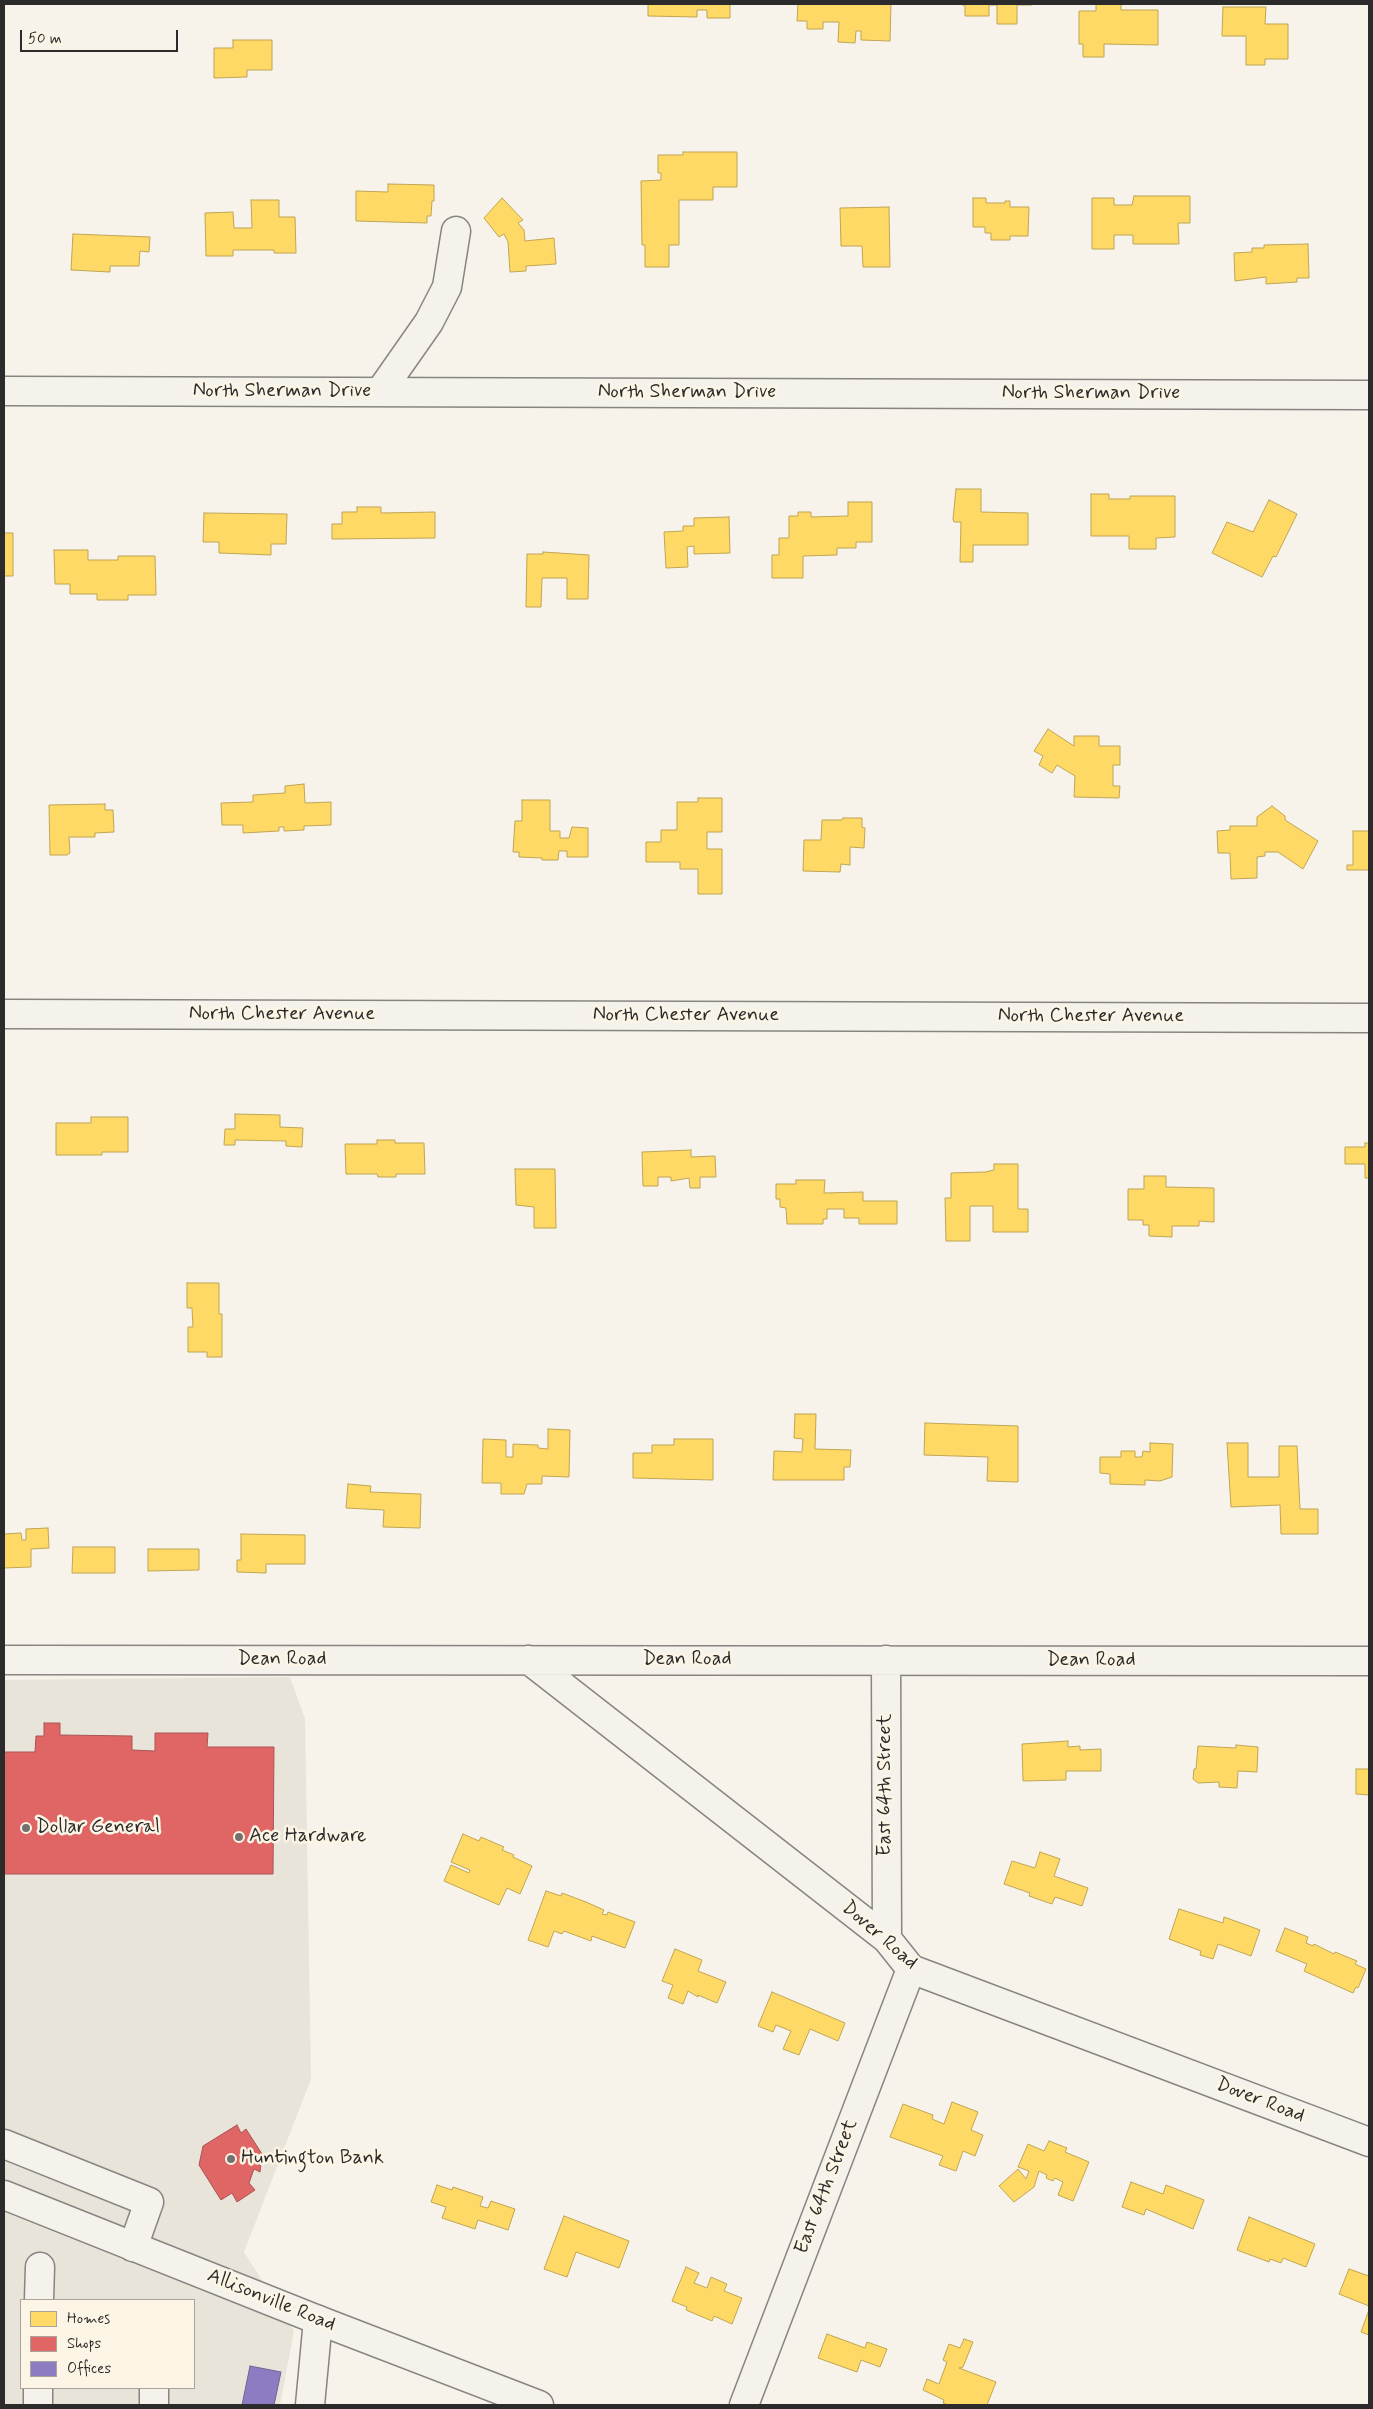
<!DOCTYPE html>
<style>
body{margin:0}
#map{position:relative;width:1373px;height:2409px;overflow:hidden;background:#f7f3ea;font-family:Mynerve,sans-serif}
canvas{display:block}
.frame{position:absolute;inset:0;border:5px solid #2b2b2b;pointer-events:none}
.legend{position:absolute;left:20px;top:2299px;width:175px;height:90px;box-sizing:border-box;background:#fcf5e5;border:1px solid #a8a49b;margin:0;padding:6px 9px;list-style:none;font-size:15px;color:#2b2b2b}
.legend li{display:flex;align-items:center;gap:10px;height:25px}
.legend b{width:25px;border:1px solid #a8a49b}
.scale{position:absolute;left:20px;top:30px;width:158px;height:22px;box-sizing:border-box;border:2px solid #2b2b2b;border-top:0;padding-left:6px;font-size:15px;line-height:18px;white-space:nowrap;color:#2b2b2b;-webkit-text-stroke:4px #fcf5e5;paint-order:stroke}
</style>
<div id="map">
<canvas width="1373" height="2409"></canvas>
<div class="frame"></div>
<ul class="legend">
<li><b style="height:14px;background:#ffd966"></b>Homes</li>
<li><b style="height:14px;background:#e06666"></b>Shops</li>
<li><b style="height:14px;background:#8e7cc3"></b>Offices</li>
</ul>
<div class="scale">50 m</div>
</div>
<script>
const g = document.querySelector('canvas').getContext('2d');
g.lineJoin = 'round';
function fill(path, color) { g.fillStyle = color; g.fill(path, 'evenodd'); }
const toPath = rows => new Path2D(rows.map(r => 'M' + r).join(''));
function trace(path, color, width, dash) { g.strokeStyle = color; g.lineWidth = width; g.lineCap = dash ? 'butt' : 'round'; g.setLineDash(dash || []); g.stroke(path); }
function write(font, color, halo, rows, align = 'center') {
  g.font = font + ' Mynerve,sans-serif'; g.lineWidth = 5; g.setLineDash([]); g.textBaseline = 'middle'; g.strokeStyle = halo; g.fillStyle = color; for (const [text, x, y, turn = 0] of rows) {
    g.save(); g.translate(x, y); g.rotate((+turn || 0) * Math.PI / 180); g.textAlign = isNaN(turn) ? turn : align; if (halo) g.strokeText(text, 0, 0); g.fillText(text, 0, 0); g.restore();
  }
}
const built = toPath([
 [290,1677,305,1719,311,2079,244,2252,294,2331,280,2405,4,2405,4,1680],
 [21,2300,194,2300,194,2388,21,2388]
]);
const homes = toPath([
 [648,4,730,4,730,18,707,18,707,10,697,10,697,17,648,16,648,4],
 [798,4,891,4,890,41,861,40,861,31,856,31,855,43,838,42,839,22,823,22,823,29,807,29,807,21,797,21,798,4],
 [961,4,1032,4,1032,5,1017,5,1017,24,997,24,997,5,989,5,989,16,965,16,965,6,961,4],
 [1096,4,1121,4,1121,10,1158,10,1158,45,1104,44,1104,57,1083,57,1083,44,1079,44,1079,11,1096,11,1096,4],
 [1223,7,1266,7,1265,24,1288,24,1288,59,1265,59,1265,65,1246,65,1246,36,1222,36,1223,7],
 [233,40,272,40,272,70,247,70,247,77,214,78,214,48,233,48,233,40],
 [683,152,737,152,737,187,713,187,713,200,679,200,679,245,669,245,669,267,645,267,645,245,642,245,641,181,661,180,661,173,658,173,658,155,683,155,683,152],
 [388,184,434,185,434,201,432,201,431,216,427,216,427,223,356,221,356,191,388,192,388,184],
 [1134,196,1190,196,1190,223,1178,223,1179,244,1133,244,1133,235,1114,235,1114,249,1092,249,1092,198,1114,198,1114,205,1132,205,1134,196],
 [502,198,523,220,518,223,524,230,525,241,554,238,556,264,526,266,526,271,510,272,508,242,504,234,499,237,484,218,502,198],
 [973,198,986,198,986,203,1005,203,1005,201,1010,201,1010,207,1029,207,1028,236,1010,236,1010,240,991,240,991,233,985,233,985,227,973,227,973,198],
 [251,200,279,200,279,217,295,217,296,253,274,253,274,250,233,250,233,256,206,256,205,213,233,212,234,228,252,228,251,200],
 [889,207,890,267,863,267,862,246,841,246,840,208,889,207],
 [73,234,150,237,149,252,140,251,139,266,110,266,110,272,71,270,73,234],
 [1308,244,1309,278,1297,278,1297,282,1266,284,1266,277,1235,281,1234,253,1252,252,1252,248,1264,248,1264,245,1308,244],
 [956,489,981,489,981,512,1028,513,1028,545,973,545,973,562,960,562,961,522,954,522,953,519,956,489],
 [1091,494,1109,494,1109,499,1130,499,1130,496,1175,496,1175,537,1156,538,1156,549,1129,549,1129,536,1091,536,1091,494],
 [1269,500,1297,514,1276,557,1273,556,1262,577,1212,553,1227,522,1253,532,1269,500],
 [848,502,872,502,872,542,856,542,856,548,837,548,837,555,803,556,803,578,772,578,772,555,779,555,779,538,789,538,789,516,798,516,798,512,811,512,811,517,848,516,848,502],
 [357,507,381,507,381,513,435,512,435,538,332,539,332,524,342,524,342,512,357,512,357,507],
 [204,513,287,514,286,544,271,544,271,555,219,553,219,542,203,542,204,513],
 [729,517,730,553,694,554,694,546,687,547,688,567,666,568,664,532,683,531,683,526,694,526,694,518,729,517],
 [4,533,13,533,13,576,4,576,4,533],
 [54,550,88,550,88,560,118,560,118,556,155,556,156,595,128,595,128,600,97,600,97,594,70,594,70,584,55,584,54,550],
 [543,552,589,555,588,599,567,599,567,578,542,578,541,607,526,607,527,554,543,554,543,552],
 [1048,729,1074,746,1074,736,1099,736,1099,746,1120,746,1120,765,1113,765,1113,786,1120,786,1119,798,1074,797,1075,776,1057,765,1052,773,1039,765,1043,756,1034,751,1048,729],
 [304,784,305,803,331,802,331,825,304,826,304,830,284,831,284,827,279,827,279,831,243,833,243,825,222,825,221,803,253,802,253,795,285,793,285,786,304,784],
 [698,798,722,798,722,832,707,832,707,849,722,849,722,894,698,894,698,869,680,869,680,862,646,862,646,842,661,842,661,830,677,830,677,802,698,802,698,798],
 [522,800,550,800,550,831,560,831,560,838,569,838,572,827,588,828,588,857,567,857,567,851,559,851,558,860,542,860,542,858,519,857,519,852,513,852,515,821,522,821,522,800],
 [105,804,105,810,113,810,114,832,95,833,95,837,69,837,70,853,67,855,50,855,49,805,105,804],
 [1272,806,1285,816,1285,820,1318,841,1303,869,1278,852,1265,852,1265,856,1257,857,1257,878,1231,879,1230,853,1218,853,1217,831,1230,830,1230,826,1257,826,1257,817,1272,806],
 [843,818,862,818,862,827,865,828,864,848,850,847,850,865,841,864,840,872,803,871,804,840,821,840,822,820,842,820,843,818],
 [1353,831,1369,831,1369,870,1347,870,1347,865,1353,865,1353,831],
 [235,1114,280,1115,280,1127,303,1128,302,1147,286,1146,286,1141,235,1140,235,1145,224,1145,225,1129,235,1129,235,1114],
 [91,1117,128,1117,128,1152,102,1152,102,1155,56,1155,56,1123,91,1123,91,1117],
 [377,1140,395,1140,395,1143,424,1143,425,1174,396,1174,396,1177,378,1177,377,1174,346,1174,345,1144,377,1144,377,1140],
 [1365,1143,1369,1143,1369,1178,1365,1178,1365,1164,1345,1164,1345,1147,1365,1147,1365,1143],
 [691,1150,691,1157,715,1156,716,1177,700,1177,700,1188,690,1188,689,1178,671,1181,671,1177,658,1177,658,1186,643,1186,642,1152,691,1150],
 [994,1164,1018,1164,1018,1209,1028,1209,1028,1232,993,1232,993,1206,970,1206,970,1241,946,1241,945,1198,951,1198,951,1173,985,1172,994,1170,994,1164],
 [515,1169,555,1169,556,1228,534,1228,534,1207,516,1205,515,1169],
 [1144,1176,1166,1176,1166,1187,1214,1188,1214,1222,1199,1221,1199,1226,1172,1226,1172,1237,1149,1236,1149,1225,1143,1225,1143,1220,1128,1220,1128,1189,1144,1189,1144,1176],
 [796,1180,825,1180,824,1193,863,1192,863,1201,897,1201,897,1224,859,1224,859,1218,844,1218,844,1209,827,1209,827,1219,823,1219,823,1224,787,1224,786,1208,780,1207,780,1199,776,1199,776,1184,796,1184,796,1180],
 [187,1283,219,1283,219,1314,222,1314,222,1357,207,1357,207,1352,188,1352,188,1327,193,1327,192,1308,187,1308,187,1283],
 [795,1414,816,1414,815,1449,851,1450,850,1467,844,1467,844,1480,773,1480,774,1451,802,1452,803,1439,794,1438,795,1414],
 [925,1423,1018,1426,1018,1482,987,1481,988,1457,924,1455,925,1423],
 [548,1429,570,1430,569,1477,542,1476,542,1484,527,1484,524,1494,501,1494,501,1483,482,1483,483,1439,506,1440,506,1457,513,1457,513,1444,538,1445,538,1448,548,1449,548,1429],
 [674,1439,713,1439,713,1480,633,1478,633,1453,652,1453,652,1445,674,1445,674,1439],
 [1150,1443,1173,1444,1172,1477,1160,1481,1145,1480,1145,1485,1110,1484,1110,1474,1100,1473,1100,1457,1121,1457,1121,1451,1135,1451,1135,1457,1142,1457,1143,1451,1150,1452,1150,1443],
 [1227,1443,1248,1443,1248,1477,1279,1477,1279,1446,1297,1446,1300,1509,1318,1509,1318,1534,1281,1534,1280,1505,1231,1507,1227,1443],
 [348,1484,371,1486,370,1492,421,1494,420,1528,383,1527,384,1510,346,1508,348,1484],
 [48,1528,49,1548,31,1549,31,1567,4,1568,4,1534,21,1533,22,1540,26,1540,26,1529,48,1528],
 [241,1534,305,1535,305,1564,266,1564,266,1573,237,1572,237,1560,241,1560,241,1534],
 [73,1547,115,1547,115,1573,72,1573,73,1547],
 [148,1549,199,1549,199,1570,148,1571,148,1549],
 [1068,1741,1068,1747,1080,1746,1080,1750,1101,1749,1101,1771,1066,1771,1066,1780,1023,1781,1022,1744,1068,1741],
 [1236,1745,1258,1747,1257,1772,1238,1771,1237,1788,1219,1787,1219,1782,1198,1783,1193,1779,1194,1769,1196,1769,1198,1746,1236,1748,1236,1745],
 [1356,1769,1369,1769,1369,1795,1356,1794,1356,1769],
 [463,1834,479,1841,481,1837,504,1847,502,1850,514,1855,513,1857,532,1866,520,1894,507,1888,499,1905,444,1881,451,1865,469,1873,470,1870,451,1862,463,1834],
 [1040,1852,1060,1859,1054,1876,1088,1888,1082,1906,1055,1897,1052,1904,1029,1896,1030,1893,1004,1884,1012,1861,1035,1868,1040,1852],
 [546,1891,561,1896,562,1893,586,1902,604,1910,602,1914,607,1915,608,1912,635,1922,625,1948,592,1936,591,1941,564,1931,562,1934,554,1931,548,1947,528,1940,546,1891],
 [1179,1909,1223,1923,1224,1917,1260,1930,1251,1956,1218,1944,1213,1959,1200,1955,1201,1951,1169,1939,1179,1909],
 [1285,1928,1308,1937,1306,1943,1313,1946,1314,1944,1334,1954,1335,1952,1357,1961,1355,1964,1366,1969,1358,1988,1356,1987,1353,1993,1335,1985,1304,1971,1307,1964,1276,1951,1285,1928],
 [675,1949,702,1960,698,1971,726,1982,717,2003,698,1995,698,1997,688,1991,683,2004,668,1998,673,1985,662,1981,675,1949],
 [772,1992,845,2023,838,2041,810,2029,799,2055,783,2049,791,2031,776,2025,773,2032,758,2026,772,1992],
 [952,2102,978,2112,971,2130,983,2135,975,2156,963,2151,956,2171,939,2165,943,2156,890,2137,903,2104,933,2115,932,2119,944,2124,952,2102],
 [1049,2141,1067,2148,1065,2152,1089,2162,1073,2201,1058,2195,1063,2182,1055,2178,1053,2181,1046,2178,1047,2175,1039,2171,1034,2187,1014,2202,999,2186,1018,2169,1026,2179,1029,2171,1018,2167,1028,2144,1044,2151,1049,2141],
 [1131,2182,1163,2194,1166,2185,1204,2200,1193,2229,1146,2209,1144,2215,1122,2207,1131,2182],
 [437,2185,452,2190,453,2187,483,2197,480,2206,488,2208,491,2201,515,2209,508,2230,478,2220,475,2229,442,2218,446,2207,431,2202,437,2185],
 [564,2216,629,2241,619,2268,576,2252,567,2277,544,2269,564,2216],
 [1249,2217,1315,2244,1306,2267,1283,2258,1281,2263,1270,2259,1269,2262,1237,2250,1249,2217],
 [686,2267,699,2273,694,2283,707,2288,711,2277,727,2284,724,2291,742,2298,732,2324,714,2316,712,2321,686,2310,687,2307,672,2301,686,2267],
 [1349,2269,1369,2276,1369,2306,1339,2294,1349,2269],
 [1369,2310,1369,2335,1361,2332,1369,2310],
 [827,2334,865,2348,867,2342,887,2349,880,2367,861,2360,857,2372,818,2358,827,2334],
 [964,2339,973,2342,963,2367,959,2368,996,2382,987,2405,948,2405,943,2403,944,2400,923,2390,927,2379,939,2384,947,2362,943,2360,949,2344,960,2348,964,2339]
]);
const shops = toPath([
 [44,1723,60,1723,60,1735,132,1736,132,1750,155,1751,155,1733,208,1733,207,1747,274,1747,273,1874,4,1874,4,1752,35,1752,36,1736,44,1736,44,1723],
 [237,2125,241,2133,246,2129,262,2154,260,2172,254,2169,249,2183,255,2190,237,2202,232,2193,221,2200,199,2165,203,2146,237,2125]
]);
const offices = toPath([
 [250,2366,281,2372,274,2405,242,2405,250,2366]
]);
const minor = toPath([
 [4,391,1369,395],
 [380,392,429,322,447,287,456,231],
 [4,1014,1369,1018],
 [4,1660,1369,1661],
 [529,1660,887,1939,911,1969,1369,2142],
 [886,1660,887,1939],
 [4,2144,149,2202,133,2247],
 [39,2300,40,2267],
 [38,2405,38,2388],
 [154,2405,154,2388],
 [310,2405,318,2320],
 [744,2405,911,1969]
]);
const major = toPath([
 [4,2195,318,2320,539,2405]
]);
const markers = [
 [26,1828,5,"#72716e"],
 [239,1837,5,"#72716e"],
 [231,2159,5,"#72716e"]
];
const streetNames = [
 ["North Sherman Drive",282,392],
 ["North Sherman Drive",687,393],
 ["North Sherman Drive",1091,394],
 ["North Chester Avenue",282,1015],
 ["North Chester Avenue",686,1016],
 ["North Chester Avenue",1091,1017],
 ["Dean Road",282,1660],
 ["Dean Road",687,1660],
 ["Dean Road",1091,1661],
 ["East 64th Street",886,1785,-90],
 ["Dover Road",879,1936,41],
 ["Dover Road",1260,2101,21],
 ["East 64th Street",827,2187,-69],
 ["Allisonville Road",271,2301,22]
];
const poiNames = [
 ["Dollar General",36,1828],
 ["Ace Hardware",249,1837],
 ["Huntington Bank",241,2159]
];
fill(built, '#e9e4d9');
fill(homes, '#ffd966');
trace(homes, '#bfa554', 1);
fill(shops, '#e06666');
trace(shops, '#aa5454', 1);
fill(offices, '#8e7cc3');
trace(offices, '#706495', 1);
trace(minor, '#878581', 31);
trace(major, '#878581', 31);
trace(minor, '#f5f2ec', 28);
trace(major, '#f5f2ec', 28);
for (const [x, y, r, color] of markers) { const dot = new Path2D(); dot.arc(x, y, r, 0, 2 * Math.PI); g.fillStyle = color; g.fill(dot); trace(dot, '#fcf5e5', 2); }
write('20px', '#2b2b2b', '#fcf5e5', streetNames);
write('20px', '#2b2b2b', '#fcf5e5', poiNames, 'left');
</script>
